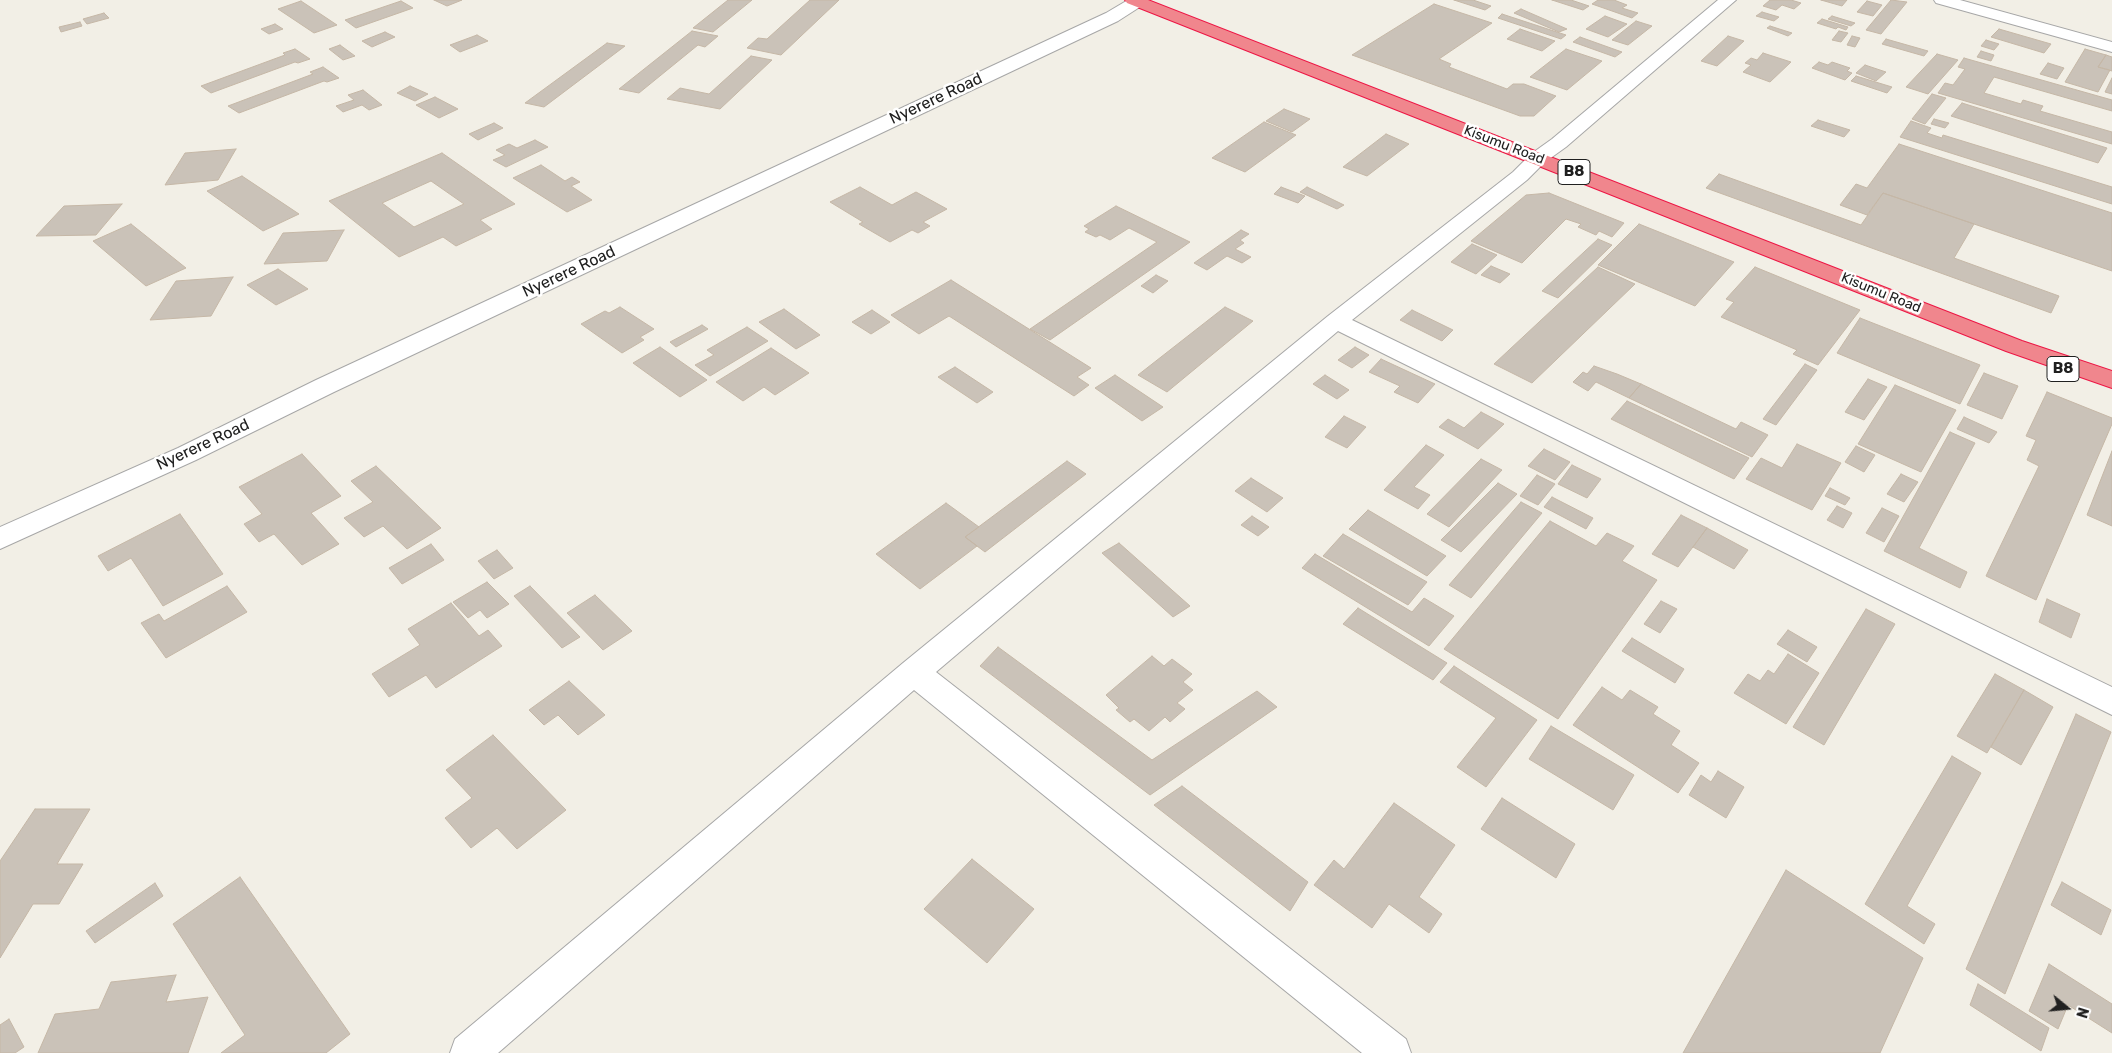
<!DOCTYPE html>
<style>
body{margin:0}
#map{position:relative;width:2112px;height:1053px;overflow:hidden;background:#f2efe6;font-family:Rubik,sans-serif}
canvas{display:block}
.north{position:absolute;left:2042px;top:983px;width:50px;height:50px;-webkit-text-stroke:4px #fff;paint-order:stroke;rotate:107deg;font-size:14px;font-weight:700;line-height:20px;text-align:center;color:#202020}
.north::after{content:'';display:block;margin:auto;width:18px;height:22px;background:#202020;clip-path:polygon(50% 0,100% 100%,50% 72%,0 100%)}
</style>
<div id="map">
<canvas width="2112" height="1053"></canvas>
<div class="north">N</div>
</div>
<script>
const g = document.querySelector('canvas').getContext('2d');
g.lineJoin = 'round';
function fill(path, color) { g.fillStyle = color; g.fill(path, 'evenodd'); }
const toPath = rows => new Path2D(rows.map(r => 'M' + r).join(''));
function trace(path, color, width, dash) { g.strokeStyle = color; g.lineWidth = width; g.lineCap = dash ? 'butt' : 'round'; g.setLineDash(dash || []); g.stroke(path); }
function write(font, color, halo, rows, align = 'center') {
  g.font = font + ' Rubik,sans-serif'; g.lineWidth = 5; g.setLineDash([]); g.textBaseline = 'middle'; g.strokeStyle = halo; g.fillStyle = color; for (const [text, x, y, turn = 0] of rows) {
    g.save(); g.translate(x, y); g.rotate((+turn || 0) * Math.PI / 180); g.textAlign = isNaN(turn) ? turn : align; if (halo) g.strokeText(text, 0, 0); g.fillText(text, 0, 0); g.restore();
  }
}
const building = toPath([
 [434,0,462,0,447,6,434,0],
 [728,0,752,0,713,32,693,28,728,0],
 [810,0,839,0,781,55,747,48,758,38,767,39,810,0],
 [1454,0,1473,0,1491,6,1485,10,1454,0],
 [1552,0,1571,0,1589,6,1583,10,1552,0],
 [1598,0,1614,0,1627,5,1622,8,1638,13,1632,18,1592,4,1598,0],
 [1770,0,1791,0,1801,3,1794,9,1782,5,1776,10,1763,6,1770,0],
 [1821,0,1847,0,1842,6,1821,0],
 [1891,0,1907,2,1881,34,1866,30,1891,0],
 [301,1,337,25,314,33,278,9,301,1],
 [401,1,413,8,356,28,345,20,401,1],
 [1867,1,1882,5,1873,16,1857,12,1867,1],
 [1434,4,1492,23,1439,59,1451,64,1449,67,1507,89,1513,84,1524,84,1556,96,1534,116,1520,116,1352,55,1434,4],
 [1521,9,1567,29,1559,32,1514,13,1521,9],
 [1762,12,1779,17,1774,21,1756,16,1762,12],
 [104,13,109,18,87,24,83,19,104,13],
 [1502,14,1566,35,1561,39,1498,18,1502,14],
 [1605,16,1627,24,1608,37,1586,29,1605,16],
 [1832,16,1855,23,1851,26,1828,19,1832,16],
 [1822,19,1848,27,1846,30,1838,27,1836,29,1817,23,1822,19],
 [1636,21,1652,26,1628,45,1612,40,1636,21],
 [80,22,82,26,61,32,59,27,80,22],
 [275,24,283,29,269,34,261,29,275,24],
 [1770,26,1792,33,1788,36,1767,28,1770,26],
 [1520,29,1555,41,1542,51,1507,39,1520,29],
 [1999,29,2051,44,2044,53,1991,37,1999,29],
 [692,31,718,36,705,47,698,45,639,93,619,89,692,31],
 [1839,31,1848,33,1841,42,1832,40,1839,31],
 [385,32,395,37,372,47,362,41,385,32],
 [477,35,488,41,460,52,450,45,477,35],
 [1728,36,1744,41,1717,66,1701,61,1728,36],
 [1852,36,1860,38,1855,47,1847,45,1852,36],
 [1580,37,1622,52,1615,57,1573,42,1580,37],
 [1886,39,1928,51,1924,56,1882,44,1886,39],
 [1986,40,1999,44,1994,50,1981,46,1986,40],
 [607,43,625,46,544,107,525,103,607,43],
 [340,45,355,56,343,60,329,49,340,45],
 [295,49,310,59,298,63,295,62,211,93,201,86,285,55,283,53,295,49],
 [1566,49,1602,61,1567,90,1530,77,1566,49],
 [2085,49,2106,55,2098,67,2110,70,2098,92,2065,82,2085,49],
 [1981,51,1994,55,1991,61,1977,57,1981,51],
 [1763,53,1791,62,1770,82,1743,72,1751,65,1745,63,1751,58,1757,60,1763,53],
 [1937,54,1958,60,1928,94,1906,87,1937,54],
 [2106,55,2112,57,2112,71,2098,67,2106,55],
 [751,56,772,60,720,109,667,99,680,88,709,94,751,56],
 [1964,58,2112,100,2112,111,1994,77,1984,93,2021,104,2023,100,2043,106,2040,111,2112,132,2112,144,1938,93,1945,83,1953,85,1965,69,1958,67,1964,58],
 [1819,62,1828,65,1832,62,1850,68,1847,71,1852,73,1845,80,1812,68,1819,62],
 [2048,63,2064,68,2057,79,2040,74,2048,63],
 [1865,65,1886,72,1876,81,1856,73,1865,65],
 [323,67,339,78,327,82,324,81,239,113,228,106,313,74,310,72,323,67],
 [1856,76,1892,87,1887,93,1851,81,1856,76],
 [2112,78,2112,94,2105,92,2112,78],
 [410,86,428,94,415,101,397,93,410,86],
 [363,90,382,105,369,110,362,105,343,112,336,106,354,100,348,95,363,90],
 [1932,94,1946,98,1925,124,1912,119,1932,94],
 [435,97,458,109,439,118,416,105,435,97],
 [1962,103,2107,148,2098,163,1951,116,1962,103],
 [1284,109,1310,119,1292,132,1266,121,1284,109],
 [1934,119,1949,123,1945,128,1931,124,1934,119],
 [1818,120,1850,130,1844,137,1811,126,1818,120],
 [1911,121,1931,128,1927,133,1942,138,1943,135,2112,187,2112,204,1900,137,1911,121],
 [1264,122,1296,135,1245,172,1212,158,1264,122],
 [494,123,503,128,478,140,469,134,494,123],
 [1386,134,1409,144,1367,176,1343,167,1386,134],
 [535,140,548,147,506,167,493,160,505,155,496,150,509,144,517,148,535,140],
 [1899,144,2112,213,2112,271,1883,193,1867,215,1840,205,1856,184,1867,188,1899,144],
 [236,149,218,180,165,185,185,153,236,149],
 [442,153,515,204,480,220,492,229,456,246,443,237,399,257,329,201,442,153],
 [431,181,464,204,414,227,382,203,431,181],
 [541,165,565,181,572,177,580,182,571,186,592,200,567,212,513,178,541,165],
 [1719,174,1861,225,1883,193,1974,224,1954,258,2059,296,2051,313,1706,188,1719,174],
 [242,176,299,214,263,231,207,191,242,176],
 [860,187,892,205,916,192,947,209,923,222,930,226,918,233,912,230,890,242,859,224,863,222,830,202,860,187],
 [1281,187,1305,196,1298,203,1274,194,1281,187],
 [1307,187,1344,205,1337,209,1300,192,1307,187],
 [1549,193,1624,223,1612,237,1599,231,1596,235,1578,227,1581,224,1566,219,1522,263,1471,241,1526,195,1549,193],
 [122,204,96,235,36,236,64,206,122,204],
 [1116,206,1190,242,1050,340,1030,329,1157,242,1129,228,1110,240,1100,235,1096,237,1085,232,1089,229,1084,226,1116,206],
 [131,224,186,268,146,286,93,241,131,224],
 [1639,224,1734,262,1695,306,1598,265,1639,224],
 [344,230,327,261,264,264,283,233,344,230],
 [1241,230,1249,234,1240,240,1244,243,1235,249,1251,257,1242,263,1227,256,1207,270,1194,263,1241,230],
 [1598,239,1612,245,1558,298,1542,291,1598,239],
 [1472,244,1497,255,1476,274,1451,262,1472,244],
 [1491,266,1510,274,1500,283,1481,275,1491,266],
 [1598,267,1635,284,1532,383,1494,364,1598,267],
 [1755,267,1860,310,1818,365,1793,354,1797,350,1721,317,1734,302,1726,299,1755,267],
 [278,269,308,289,276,305,247,285,278,269],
 [1156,275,1168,281,1153,293,1141,286,1156,275],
 [233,277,211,316,150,320,176,281,233,277],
 [951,280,1091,368,1077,377,1089,385,1074,396,949,316,919,334,891,315,951,280],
 [620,307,654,329,640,337,644,340,622,353,581,324,605,311,609,313,620,307],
 [1225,307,1253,321,1167,392,1138,375,1225,307],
 [784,309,820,335,796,349,759,322,784,309],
 [872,310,890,322,871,334,852,322,872,310],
 [1412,310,1453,330,1442,341,1400,320,1412,310],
 [1860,318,1980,365,1960,404,1837,353,1860,318],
 [702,325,708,329,676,347,670,342,702,325],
 [747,327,768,341,710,376,695,365,714,355,707,350,747,327],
 [660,347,707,380,680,397,633,363,660,347],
 [1355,347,1369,355,1352,368,1338,360,1355,347],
 [771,348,809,373,775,395,764,387,743,401,716,382,771,348],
 [1381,359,1435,384,1418,403,1394,392,1400,386,1369,372,1381,359],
 [1805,364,1817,370,1776,425,1763,419,1805,364],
 [1594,366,1617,374,1641,384,1629,398,1596,382,1588,391,1573,382,1583,372,1587,374,1594,366],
 [955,367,993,392,977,403,938,377,955,367],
 [1984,373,2018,386,2002,419,1967,405,1984,373],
 [1115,375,1163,407,1142,421,1095,388,1115,375],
 [1325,375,1349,390,1337,399,1313,384,1325,375],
 [1868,379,1887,387,1864,420,1845,412,1868,379],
 [1641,384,1736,429,1741,422,1768,435,1752,457,1629,398,1641,384],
 [1895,385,1956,410,1921,472,1858,444,1895,385],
 [2047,392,2112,418,2112,424,2036,600,1986,576,2039,466,2027,460,2036,440,2026,436,2047,392],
 [1627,401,1749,458,1734,479,1611,419,1627,401],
 [1481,412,1504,424,1478,449,1439,427,1448,419,1464,428,1481,412],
 [1344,416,1366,427,1347,448,1325,437,1344,416],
 [1964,417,1997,432,1989,443,1957,429,1964,417],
 [1950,432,1975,443,1919,548,1967,572,1960,588,1884,551,1950,432],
 [1797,444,1841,463,1812,510,1746,479,1761,458,1782,468,1797,444],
 [1426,445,1444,455,1414,487,1430,495,1418,509,1384,490,1426,445],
 [1856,446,1875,455,1864,472,1845,462,1856,446],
 [1544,449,1570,462,1555,480,1528,466,1544,449],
 [2112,451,2112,526,2087,515,2112,451],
 [302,454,341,496,311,513,339,544,302,565,274,534,259,542,244,524,262,514,239,487,302,454],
 [1481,459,1502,470,1449,527,1427,514,1481,459],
 [1067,461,1086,474,985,552,965,537,1067,461],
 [1572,465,1601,479,1587,498,1558,484,1572,465],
 [376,466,441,528,407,549,383,526,364,537,344,518,373,502,351,481,376,466],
 [1901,474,1918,482,1904,502,1887,494,1901,474],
 [1537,475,1555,484,1538,505,1520,496,1537,475],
 [1251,478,1283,498,1267,512,1235,491,1251,478],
 [1498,483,1517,494,1461,552,1441,540,1498,483],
 [1830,488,1850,498,1845,505,1825,496,1830,488],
 [1552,497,1593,518,1586,529,1544,507,1552,497],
 [1521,502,1542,513,1471,598,1449,585,1521,502],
 [946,503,979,527,965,537,977,546,920,589,876,554,946,503],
 [1837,506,1852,513,1843,528,1827,520,1837,506],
 [1882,508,1899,516,1884,542,1866,533,1882,508],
 [1368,510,1446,556,1427,576,1349,529,1368,510],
 [180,514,223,574,163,606,131,558,108,571,98,556,180,514],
 [1681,515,1707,528,1678,567,1652,554,1681,515],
 [1252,516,1269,527,1258,536,1241,525,1252,516],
 [1550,521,1596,546,1607,533,1634,546,1622,561,1657,580,1558,719,1444,649,1550,521],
 [1707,528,1748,550,1734,569,1693,547,1707,528],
 [1343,534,1427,582,1408,605,1323,556,1343,534],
 [1119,543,1190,606,1173,617,1102,553,1119,543],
 [431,544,444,560,402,584,389,568,431,544],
 [497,550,513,568,494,579,478,561,497,550],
 [1315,554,1412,612,1424,598,1454,616,1429,646,1302,568,1315,554],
 [487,582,509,604,487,618,480,610,468,618,453,602,487,582],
 [227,586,247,612,166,658,141,623,159,614,164,621,227,586],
 [530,586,580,637,562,648,514,596,530,586],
 [595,595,632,631,603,650,567,613,595,595],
 [2047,599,2080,614,2071,638,2039,622,2047,599],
 [1661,601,1677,609,1660,633,1644,624,1661,601],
 [451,603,479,636,488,630,502,646,436,688,426,675,389,697,372,674,420,645,408,629,451,603],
 [1358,608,1447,663,1433,680,1343,624,1358,608],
 [1866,609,1895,624,1824,745,1793,727,1866,609],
 [1788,630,1817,647,1807,662,1777,644,1788,630],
 [1632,638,1684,669,1675,683,1622,651,1632,638],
 [998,647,1152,760,1257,691,1277,707,1150,795,980,666,998,647],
 [1788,654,1819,673,1786,724,1734,693,1748,674,1760,681,1768,670,1774,674,1788,654],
 [1152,656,1164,666,1172,659,1192,674,1183,682,1193,690,1177,703,1185,709,1170,722,1165,717,1149,731,1134,719,1130,722,1116,710,1119,708,1106,695,1152,656],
 [1454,666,1537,720,1486,787,1457,767,1496,718,1440,682,1454,666],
 [1995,674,2024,690,1987,753,1957,736,1995,674],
 [569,681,605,715,578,735,558,715,544,725,529,710,569,681],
 [1602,687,1622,700,1630,690,1658,707,1653,714,1680,731,1671,745,1699,763,1678,793,1573,725,1602,687],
 [2024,690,2053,707,2021,765,1991,747,2024,690],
 [2076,714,2111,732,2005,994,1966,969,2076,714],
 [1551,726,1634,775,1613,810,1529,759,1551,726],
 [493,735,566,810,517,849,497,828,471,848,445,818,472,798,446,770,493,735],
 [1952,756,1981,773,1907,906,1935,924,1924,944,1865,904,1952,756],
 [1718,771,1744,787,1726,818,1689,795,1701,775,1711,782,1718,771],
 [1182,786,1308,882,1290,911,1154,805,1182,786],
 [1502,798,1575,844,1556,878,1481,829,1502,798],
 [1394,803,1455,845,1419,897,1442,914,1429,933,1389,904,1372,928,1314,885,1334,860,1344,869,1394,803],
 [35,809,90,809,57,864,83,864,59,904,33,904,0,958,0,861,35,809],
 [972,859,1034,909,987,963,924,909,972,859],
 [1786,870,1923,958,1880,1053,1683,1053,1786,870],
 [240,877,350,1034,326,1053,221,1053,245,1035,173,924,240,877],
 [2062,882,2111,910,2101,935,2051,905,2062,882],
 [155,883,163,896,95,943,86,931,155,883],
 [2049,964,2112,1004,2112,1033,2068,1005,2058,1029,2029,1011,2049,964],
 [176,975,166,1002,208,997,188,1053,38,1053,55,1014,99,1009,111,982,176,975],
 [1978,984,2049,1028,2041,1051,1970,1005,1978,984],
 [9,1019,24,1047,15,1053,0,1053,0,1025,9,1019]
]);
const street = toPath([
 [1128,0,1148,0,1146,3,1118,21,334,392,196,460,0,549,0,527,178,448,316,380,1106,13,1128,0],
 [1718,0,1736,0,1566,147,1545,162,1527,180,1352,320,2112,687,2112,715,1338,331,936,672,1406,1039,1411,1053,1362,1053,914,690,498,1053,450,1053,455,1039,903,663,1328,316,1513,172,1531,154,1552,139,1718,0],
 [1934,0,1960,0,2112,42,2112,52,1936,3,1934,0]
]);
const highway = toPath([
 [1125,0,1148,0,2022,341,2112,371,2112,388,2006,351,1127,3,1125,0]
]);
const farStreetnames = [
 ["Kisumu Road",1504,145,21],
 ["Kisumu Road",1881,293,22]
];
const shields = [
 [1574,172,32],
 [2063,369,32]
];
const shieldNames = [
 ["B8",1574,172],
 ["B8",2063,369]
];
const streetNames = [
 ["Nyerere Road",936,99,-25],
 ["Nyerere Road",569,272,-25],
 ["Nyerere Road",203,445,-25]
];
fill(building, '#cac2b8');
trace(building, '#c5b7a6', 1);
trace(street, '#a7a7a7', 2);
trace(highway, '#ed1544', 2);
fill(street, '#fff');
fill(highway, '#f0868d');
write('14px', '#202020', '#fff', farStreetnames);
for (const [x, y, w] of shields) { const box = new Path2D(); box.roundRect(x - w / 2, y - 12.5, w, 25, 4); g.fillStyle = '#fff'; g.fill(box); trace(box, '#202020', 1); }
write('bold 15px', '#202020', null, shieldNames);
write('16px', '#202020', '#fff', streetNames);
</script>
